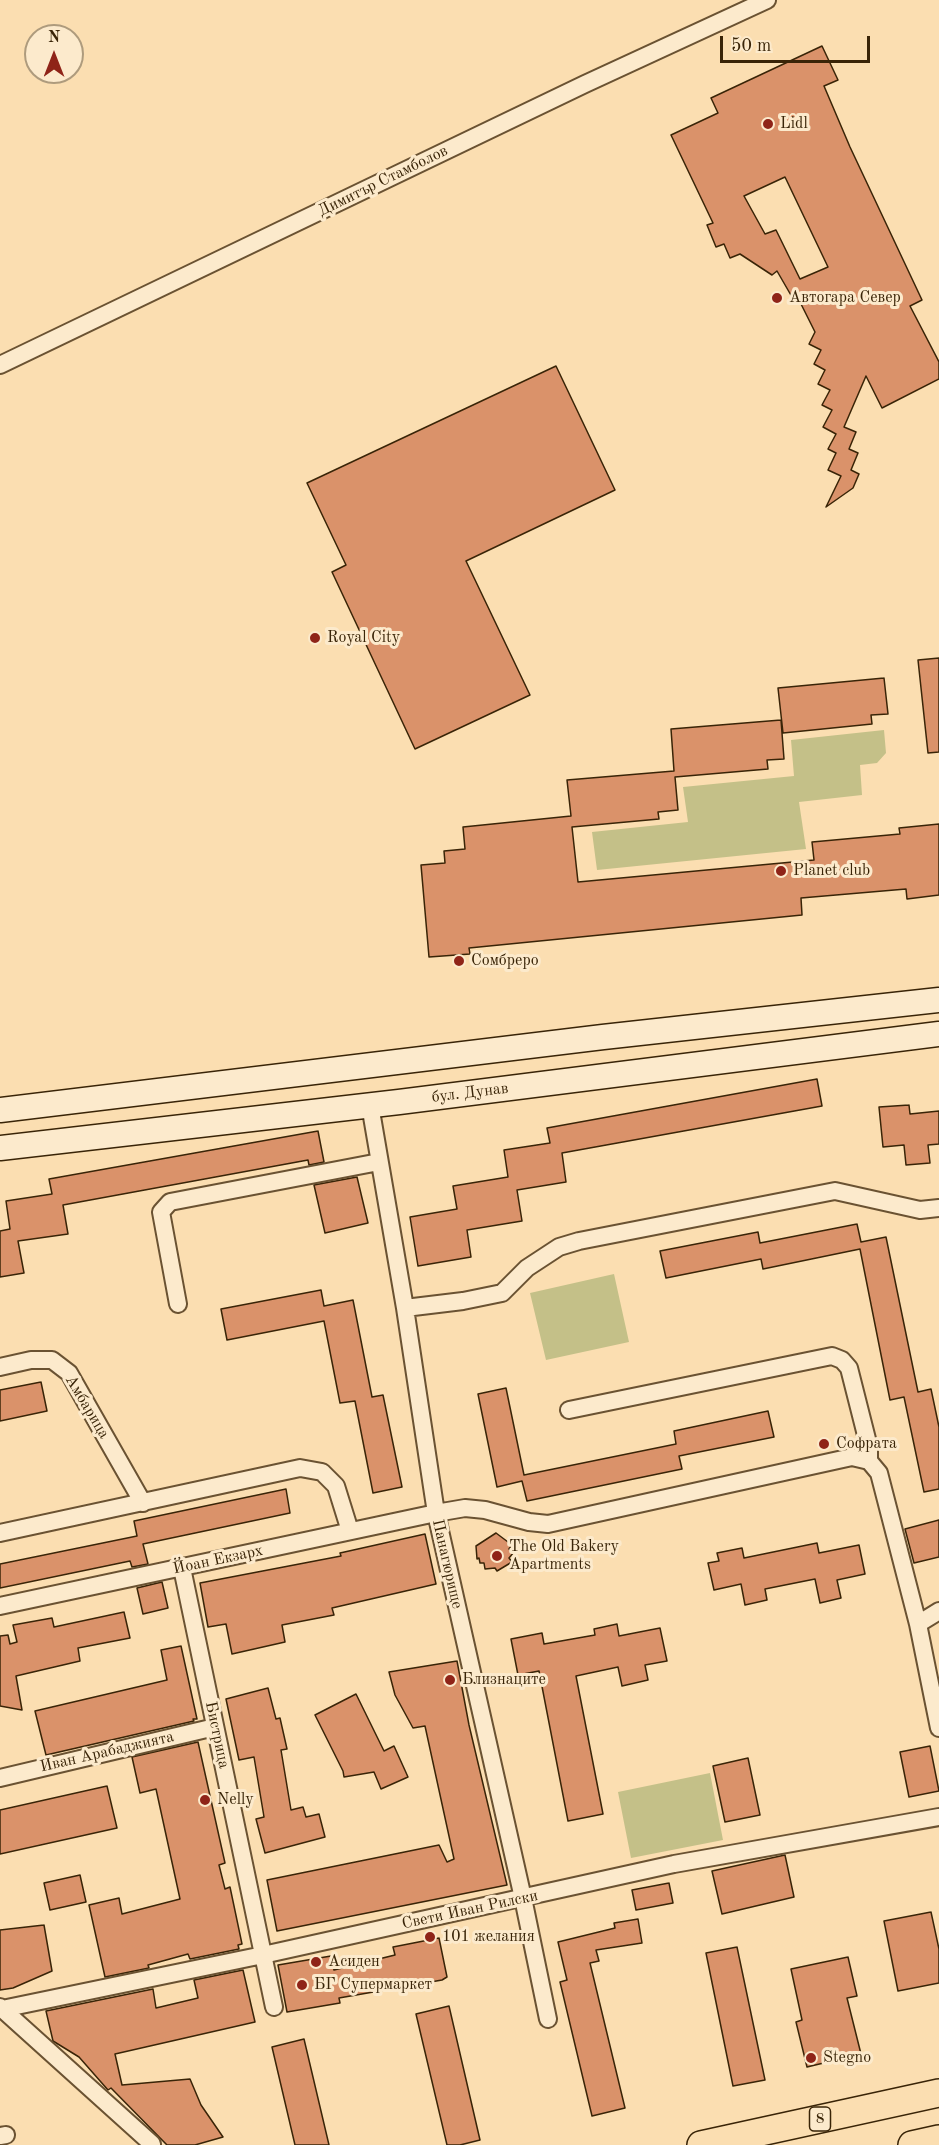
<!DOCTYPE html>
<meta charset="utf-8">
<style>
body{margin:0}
#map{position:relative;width:939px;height:2145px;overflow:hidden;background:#fbdeb1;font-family:"Old Standard TT",serif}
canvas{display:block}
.north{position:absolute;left:24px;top:24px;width:60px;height:60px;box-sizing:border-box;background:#fceacc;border:2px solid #ae9b7d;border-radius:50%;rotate:0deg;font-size:16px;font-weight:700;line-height:24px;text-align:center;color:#392407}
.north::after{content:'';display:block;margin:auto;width:21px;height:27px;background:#8f2418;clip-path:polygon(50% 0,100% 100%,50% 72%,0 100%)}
.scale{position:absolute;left:720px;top:36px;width:150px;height:27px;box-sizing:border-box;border:3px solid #392407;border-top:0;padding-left:8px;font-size:18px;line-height:21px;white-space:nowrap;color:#392407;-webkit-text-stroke:4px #fceacc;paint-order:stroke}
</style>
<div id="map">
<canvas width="939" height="2145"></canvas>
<div class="north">N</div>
<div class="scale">50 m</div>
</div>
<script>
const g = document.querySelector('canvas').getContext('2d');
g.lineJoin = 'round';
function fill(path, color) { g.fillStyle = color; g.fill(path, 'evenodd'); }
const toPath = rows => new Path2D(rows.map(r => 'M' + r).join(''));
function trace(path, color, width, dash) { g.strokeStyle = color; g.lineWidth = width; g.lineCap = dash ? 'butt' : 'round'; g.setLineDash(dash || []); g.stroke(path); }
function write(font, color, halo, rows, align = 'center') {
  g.font = font + ' "Old Standard TT",serif'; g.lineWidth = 6; g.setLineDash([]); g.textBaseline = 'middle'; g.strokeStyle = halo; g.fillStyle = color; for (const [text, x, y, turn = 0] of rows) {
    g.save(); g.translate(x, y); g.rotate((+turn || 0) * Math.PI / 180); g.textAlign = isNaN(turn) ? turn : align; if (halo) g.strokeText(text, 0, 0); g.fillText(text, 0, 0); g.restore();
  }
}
const green = toPath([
 [884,730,886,753,877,763,860,765,862,795,799,802,806,849,597,870,592,832,688,822,683,787,794,776,791,740],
 [614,1274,629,1342,546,1360,530,1293],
 [710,1773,723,1840,631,1858,618,1792]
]);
const building = toPath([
 [822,46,838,80,824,86,850,147,922,300,910,306,939,362,939,379,882,408,866,376,844,427,856,432,849,449,858,453,851,470,859,474,853,488,826,507,841,476,828,470,836,453,828,449,836,434,823,427,832,410,822,405,830,390,818,384,825,370,814,364,821,350,809,344,815,332,796,294,792,297,777,271,772,275,740,254,730,258,724,244,716,247,707,225,713,223,671,135,718,113,711,98,822,46],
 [785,177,828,267,800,279,776,230,765,234,744,196,785,177],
 [556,366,615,490,466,561,530,695,415,749,332,572,346,565,307,483,556,366],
 [939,658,939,752,928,753,918,660,939,658],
 [884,678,888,714,871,715,872,724,783,733,778,688,884,678],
 [781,720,784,759,767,760,768,769,675,777,678,810,658,812,659,819,572,827,578,882,814,860,812,842,900,834,899,828,939,824,939,895,907,899,906,889,801,898,802,915,469,948,470,954,429,957,421,865,445,863,444,851,465,849,463,827,571,816,567,780,674,771,671,729,781,720],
 [817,1079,822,1106,562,1153,566,1182,517,1190,522,1221,467,1230,471,1257,418,1266,410,1217,457,1209,453,1186,508,1177,504,1150,550,1143,547,1128,817,1079],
 [909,1105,910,1114,939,1111,939,1144,928,1145,930,1163,906,1165,904,1145,883,1147,879,1107,909,1105],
 [318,1131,324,1162,309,1165,308,1160,63,1205,68,1234,18,1241,24,1273,0,1277,0,1231,10,1229,6,1201,52,1194,49,1179,318,1131],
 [357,1177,368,1223,325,1233,314,1185,357,1177],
 [857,1224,861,1242,886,1237,918,1392,931,1389,939,1427,939,1489,924,1492,904,1397,890,1400,860,1249,763,1269,761,1259,666,1278,660,1251,758,1232,760,1243,857,1224],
 [321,1290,324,1306,353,1300,372,1397,383,1395,402,1487,373,1493,355,1401,340,1403,324,1321,227,1340,221,1309,321,1290],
 [41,1382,47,1411,0,1421,0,1390,41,1382],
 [506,1388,524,1475,676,1444,674,1431,768,1411,774,1437,679,1456,682,1469,527,1501,522,1481,497,1487,478,1394,506,1388],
 [286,1489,290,1513,143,1544,148,1564,132,1567,130,1561,0,1588,0,1564,137,1536,134,1521,286,1489],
 [939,1520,939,1557,914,1563,905,1529,939,1520],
 [496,1533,508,1542,511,1546,509,1549,514,1552,509,1558,512,1562,497,1571,495,1568,485,1569,484,1563,480,1563,479,1558,477,1559,476,1546,496,1533],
 [425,1534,436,1584,332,1608,334,1615,282,1625,285,1642,232,1654,226,1624,208,1627,200,1583,341,1556,340,1553,425,1534],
 [817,1543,819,1553,859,1545,865,1574,837,1580,841,1598,820,1603,815,1579,765,1589,767,1600,745,1605,741,1584,714,1590,708,1563,719,1561,717,1553,742,1548,744,1558,817,1543],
 [162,1582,168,1608,143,1614,137,1588,162,1582],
 [124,1612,130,1638,78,1648,80,1661,16,1676,22,1710,0,1706,0,1636,8,1635,10,1644,17,1642,13,1625,52,1618,54,1627,124,1612],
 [617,1624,619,1636,660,1628,667,1661,645,1665,648,1680,622,1686,618,1667,576,1676,603,1814,568,1821,539,1671,518,1675,511,1639,542,1633,544,1644,595,1635,594,1629,617,1624],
 [181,1646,197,1719,193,1719,194,1721,46,1755,35,1711,167,1680,161,1650,181,1646],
 [457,1661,469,1725,507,1885,277,1931,267,1880,439,1845,447,1862,454,1859,425,1726,413,1728,395,1695,389,1672,457,1661],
 [268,1688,276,1719,280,1718,287,1749,281,1750,291,1810,303,1807,306,1817,319,1814,325,1837,265,1853,256,1819,264,1817,254,1757,239,1760,226,1699,268,1688],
 [356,1694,384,1751,394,1746,408,1777,381,1789,374,1772,344,1777,343,1771,315,1715,356,1694],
 [198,1742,225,1863,219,1865,225,1889,230,1887,242,1944,238,1945,239,1949,190,1959,188,1954,148,1965,149,1968,105,1977,89,1905,119,1898,122,1914,180,1899,156,1789,140,1793,132,1757,198,1742],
 [930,1746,939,1791,909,1797,900,1752,930,1746],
 [748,1758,760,1815,725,1822,713,1766,748,1758],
 [107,1786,117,1828,0,1854,0,1810,107,1786],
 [785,1855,794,1897,722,1914,712,1871,785,1855],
 [80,1875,86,1902,50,1910,44,1883,80,1875],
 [669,1883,673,1903,636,1910,632,1890,669,1883],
 [931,1912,939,1949,939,1983,898,1991,884,1921,931,1912],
 [638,1919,642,1943,596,1950,599,1961,590,1963,625,2108,592,2116,560,1982,567,1980,558,1942,615,1928,614,1923,638,1919],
 [44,1925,52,1971,13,1988,0,1990,0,1930,44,1925],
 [439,1938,447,1977,442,1980,339,1998,340,2003,287,2012,278,1965,331,1956,334,1970,395,1955,393,1947,439,1938],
 [737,1947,765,2080,733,2086,706,1953,737,1947],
 [848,1957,857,1996,847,1998,861,2054,807,2067,796,2022,802,2020,791,1969,848,1957],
 [243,1970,255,2022,115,2054,122,2085,190,2079,201,2105,223,2137,195,2145,167,2145,111,2088,108,2090,79,2057,53,2041,46,2011,153,1989,156,2008,198,1998,194,1980,243,1970],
 [449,2006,480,2140,460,2145,447,2145,416,2014,449,2006],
 [304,2039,329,2145,295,2145,272,2047,304,2039]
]);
const minor = toPath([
 [0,365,585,84,767,0],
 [370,1105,405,1308,436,1513,523,1898,548,2019],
 [178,1304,161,1212,170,1202,379,1162],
 [405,1308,463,1301,502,1293,527,1268,559,1247,579,1241,835,1191,920,1210,939,1208],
 [0,1367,31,1360,52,1360,69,1373,143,1503],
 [569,1410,832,1356,842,1360,849,1368,869,1447,869,1461],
 [0,1533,300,1468,322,1472,336,1486,350,1531],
 [182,1568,274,2007],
 [0,1606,436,1513,465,1508,485,1510,529,1522,548,1524,852,1457,869,1461,879,1473,918,1624,939,1728],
 [918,1624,939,1611],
 [0,1778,215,1727],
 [0,2007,152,2144],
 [2,2009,263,1955,674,1864,939,1817],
 [0,2136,6,2135]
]);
const secondary = toPath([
 [0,1110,603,1037,939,1000],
 [0,1148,399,1102,939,1034]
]);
const primary = toPath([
 [701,2145,939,2093],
 [912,2145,939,2139]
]);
const markers = [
 [768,124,6,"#8f2418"],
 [777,298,6,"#8f2418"],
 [315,638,6,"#8f2418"],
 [781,871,6,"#8f2418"],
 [459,961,6,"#8f2418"],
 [824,1444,6,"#8f2418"],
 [497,1556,6,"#8f2418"],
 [450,1680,6,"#8f2418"],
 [205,1800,6,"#8f2418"],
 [430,1937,6,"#8f2418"],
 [316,1962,6,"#8f2418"],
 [302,1985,6,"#8f2418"],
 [811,2058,6,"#8f2418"]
];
const shields = [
 [820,2119,21]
];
const shieldNames = [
 ["8",820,2119]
];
const poiNames = [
 ["Lidl",780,124],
 ["Автогара Север",789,298],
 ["Royal City",327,638],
 ["Planet club",793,871],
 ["Сомбреро",471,961],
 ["Софрата",836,1444],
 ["The Old Bakery",509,1547],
 ["Apartments",509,1565],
 ["Близнаците",462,1680],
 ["Nelly",217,1800],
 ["101 желания",442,1937],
 ["Асиден",328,1962],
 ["БГ Супермаркет",314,1985],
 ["Stegno",823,2058]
];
const streetNames = [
 ["Димитър Стамболов",383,181,-26],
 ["бул. Дунав",470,1093,-7],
 ["Амбарица",87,1407,59],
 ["Йоан Екзарх",218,1560,-12],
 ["Панагюрище",447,1564,77],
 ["Бистрица",217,1735,78],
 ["Иван Арабаджията",107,1752,-13],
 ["Свети Иван Рилски",470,1910,-12]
];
fill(green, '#c4c088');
fill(building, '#da926a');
trace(building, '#392407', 1.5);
trace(minor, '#6a5232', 20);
trace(secondary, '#392407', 27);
trace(primary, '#392407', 30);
trace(minor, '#fceacc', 16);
trace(secondary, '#fceacc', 24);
trace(primary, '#fbdeb1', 27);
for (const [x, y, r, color] of markers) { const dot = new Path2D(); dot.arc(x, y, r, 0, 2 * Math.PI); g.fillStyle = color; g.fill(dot); trace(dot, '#fceacc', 2); }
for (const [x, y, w] of shields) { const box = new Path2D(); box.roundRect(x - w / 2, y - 12, w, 24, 4.5); g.fillStyle = '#fceacc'; g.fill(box); trace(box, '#392407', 1.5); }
write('bold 15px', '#392407', null, shieldNames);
write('16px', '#392407', '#fceacc', poiNames, 'left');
write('16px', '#392407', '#fceacc', streetNames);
</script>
